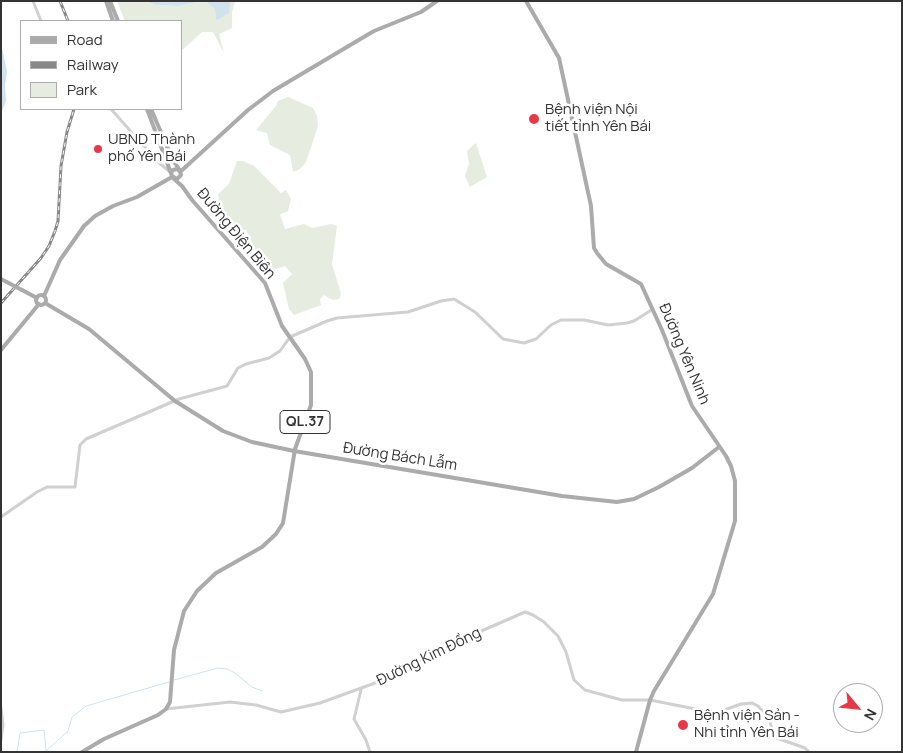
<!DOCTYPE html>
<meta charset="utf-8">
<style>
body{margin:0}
#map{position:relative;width:903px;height:753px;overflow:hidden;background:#fff;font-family:Manrope,sans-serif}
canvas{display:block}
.frame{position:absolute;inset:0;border:2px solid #333;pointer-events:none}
.legend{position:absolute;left:20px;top:20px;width:162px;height:90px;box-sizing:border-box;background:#fff;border:1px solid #adadad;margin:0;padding:6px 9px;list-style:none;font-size:15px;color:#333}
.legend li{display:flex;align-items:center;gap:10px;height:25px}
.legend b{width:25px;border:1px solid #adadad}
.north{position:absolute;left:833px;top:683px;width:50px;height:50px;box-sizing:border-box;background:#fff;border:1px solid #adadad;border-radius:50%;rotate:118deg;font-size:14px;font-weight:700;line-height:20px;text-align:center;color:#333}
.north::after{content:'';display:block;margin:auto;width:18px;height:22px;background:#e63946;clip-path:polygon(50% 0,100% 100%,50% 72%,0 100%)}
</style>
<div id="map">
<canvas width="903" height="753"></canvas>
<div class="frame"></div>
<ul class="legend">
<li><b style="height:6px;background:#ababab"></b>Road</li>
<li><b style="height:6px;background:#888"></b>Railway</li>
<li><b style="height:14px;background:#e6ecdf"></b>Park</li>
</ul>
<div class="north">N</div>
</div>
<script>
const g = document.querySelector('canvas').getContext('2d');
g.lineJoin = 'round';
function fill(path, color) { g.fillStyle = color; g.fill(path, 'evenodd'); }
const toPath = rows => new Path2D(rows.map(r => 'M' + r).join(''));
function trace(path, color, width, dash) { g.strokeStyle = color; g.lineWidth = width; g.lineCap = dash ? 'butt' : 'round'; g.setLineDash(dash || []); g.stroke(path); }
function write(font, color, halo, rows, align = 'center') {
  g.font = font + ' Manrope,sans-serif'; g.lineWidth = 5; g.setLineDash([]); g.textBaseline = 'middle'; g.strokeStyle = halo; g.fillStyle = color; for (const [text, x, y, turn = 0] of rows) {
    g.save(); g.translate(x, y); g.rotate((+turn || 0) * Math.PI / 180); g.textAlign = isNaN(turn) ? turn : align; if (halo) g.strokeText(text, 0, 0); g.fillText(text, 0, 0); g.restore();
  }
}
const green = toPath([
 [117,1,146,1,155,5,179,6,197,2,208,2,215,9,216,19,229,1,235,1,232,13,232,28,219,34,224,53,213,32,202,32,181,51,181,21,125,21],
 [288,97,313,108,317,116,318,126,306,162,300,169,293,172,290,155,270,145,267,133,256,130,276,106,278,101],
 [476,143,487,177,470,187,465,176,469,164,467,151],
 [237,161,243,161,254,166,281,193,286,190,291,199,288,211,280,214,285,229,304,224,312,228,331,224,337,226,332,264,341,294,339,299,333,300,324,295,320,299,321,305,294,315,289,309,283,283,292,274,285,266,274,270,268,267,255,249,246,230,239,231,234,225,222,215,221,207,217,203,219,198,218,194,229,184]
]);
const water = toPath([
 [146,1,230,1,229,13,217,20,216,19,215,9,207,2,197,2,179,6,155,5],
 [1,43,7,72,5,85,6,101,1,113]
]);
const stream = toPath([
 [174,680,218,668,227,669,235,673,252,687,262,691],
 [17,752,20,733,44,730,46,751,68,731,72,717,86,706,169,682]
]);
const minor = toPath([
 [33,1,41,21],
 [111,109,157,161,170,172],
 [1,517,37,492,47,487,75,487,80,445,86,439,179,399,227,386,238,368,246,364,269,358,280,351,290,337,327,321,337,318,408,312,441,301,454,299,475,312,503,339,524,343,536,339,551,325,561,320,584,320,608,325,627,323,634,321,653,309],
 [361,690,354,719,366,740,370,752],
 [1,708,3,725,1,740],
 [166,709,230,702,256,705,281,712,320,703,386,679,479,632,525,612,533,615,544,622,558,636,566,652,574,680,585,690,622,700,650,700,716,713,741,704,752,703,758,706,769,718,774,737,805,748,809,752]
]);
const major = toPath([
 [106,1,113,21],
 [110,1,118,21],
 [526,1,559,58,591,206,594,248,597,253,606,264,641,284,662,330,692,406,726,456,731,466,735,481,735,521,713,594,654,691,650,700,636,752],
 [147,109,172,176,177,179,181,175,180,171,177,169,173,170,171,173],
 [151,109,172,158,180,171],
 [180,172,248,110,273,91,357,41,374,31,421,12,437,1],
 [22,290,37,298],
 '36 300a5 5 0 1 1 10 0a5 5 0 1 1-10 0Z',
 [44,296,60,260,84,226,95,216,113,206,137,197,172,177],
 [45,303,89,329,175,401,223,431,252,442,294,451,562,496,617,502,634,499,659,487,692,468,719,447],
 [1,350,39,304],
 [82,752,104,739,158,715,166,709,170,702,174,650,184,611,197,591,216,573,262,547,276,534,283,523,295,449,311,405,311,372,305,359,282,326,265,283,192,200,182,186,173,178]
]);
const rail = toPath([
 [60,1,68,21],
 [1,303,41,258,49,246,55,231,58,221,61,166,67,132,74,109]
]);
const majorBridge = toPath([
 [1,279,22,290]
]);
const markers = [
 [534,119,6,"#e63946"],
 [98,149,5,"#e63946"],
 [683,725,6,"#e63946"]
];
const shields = [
 [305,422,50]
];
const shieldNames = [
 ["QL.37",305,422]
];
const poiNames = [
 ["Bệnh viện Nội",545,110],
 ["tiết tỉnh Yên Bái",545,127],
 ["UBND Thành",108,140],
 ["phố Yên Bái",108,157],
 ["Bệnh viện Sản -",694,716],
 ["Nhi tỉnh Yên Bái",694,733]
];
const streetNames = [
 ["Đường Điện Biên",236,234,50],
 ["Đường Yên Ninh",684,354,67],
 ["Đường Bách Lẫm",400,457,9],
 ["Đường Kim Đồng",429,657,-26]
];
fill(green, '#e6ecdf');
fill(water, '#cfe2ee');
trace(stream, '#cfe2ee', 1);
trace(minor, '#d0d0d0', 3);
trace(major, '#ababab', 4);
trace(rail, '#888', 3);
trace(rail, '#fff', 1, [4]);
trace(majorBridge, '#ababab', 4);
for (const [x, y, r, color] of markers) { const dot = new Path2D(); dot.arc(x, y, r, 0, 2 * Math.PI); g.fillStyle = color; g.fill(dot); trace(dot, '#fff', 2); }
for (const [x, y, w] of shields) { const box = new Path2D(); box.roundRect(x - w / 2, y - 11.5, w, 23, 4); g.fillStyle = '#fff'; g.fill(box); trace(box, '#333', 1); }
write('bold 14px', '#333', null, shieldNames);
write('15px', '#333', '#fff', poiNames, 'left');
write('15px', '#333', '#fff', streetNames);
</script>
